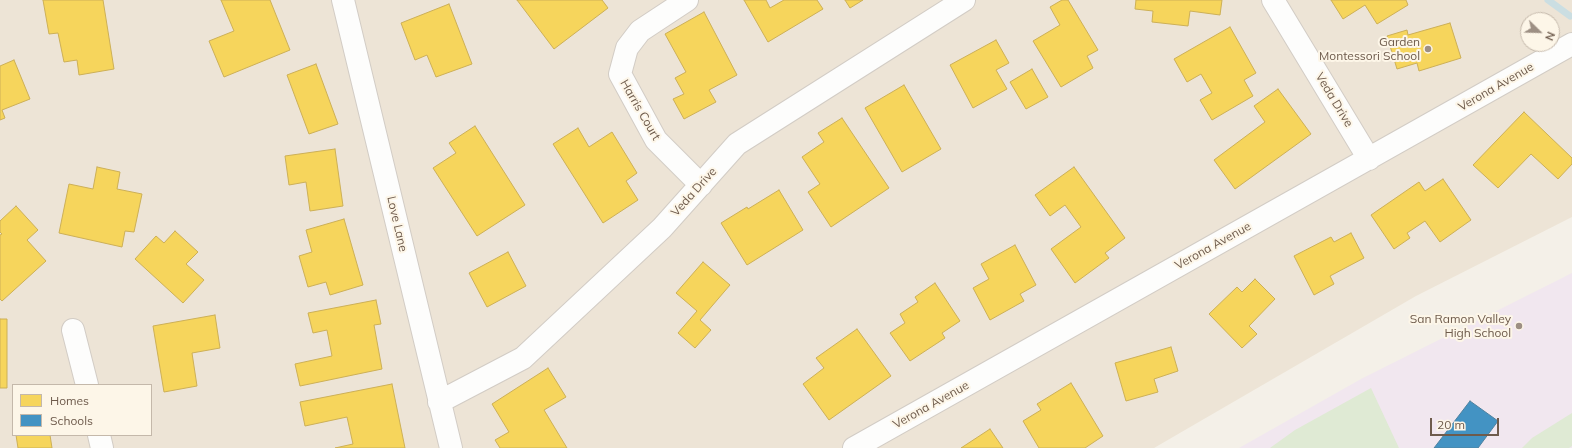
<!DOCTYPE html>
<style>
body{margin:0}
#map{position:relative;width:1572px;height:448px;overflow:hidden;background:#f4f0e8;font-family:Mulish,sans-serif}
canvas{display:block}
.legend{position:absolute;left:12px;top:384px;width:140px;height:52px;box-sizing:border-box;background:#fdf6e8;border:1px solid #c4b8aa;margin:0;padding:5px 7px;list-style:none;font-size:12px;color:#6e5b4c}
.legend li{display:flex;align-items:center;gap:8px;height:20px}
.legend b{width:20px;border:1px solid #c4b8aa}
.north{position:absolute;left:1520px;top:12px;width:40px;height:40px;box-sizing:border-box;background:#fdf6e8;border:1px solid #c4b8aa;border-radius:50%;rotate:113deg;font-size:11px;font-weight:700;line-height:16px;text-align:center;color:#6e5b4c}
.north::after{content:'';display:block;margin:auto;width:14px;height:18px;background:#9d8f83;clip-path:polygon(50% 0,100% 100%,50% 72%,0 100%)}
.scale{position:absolute;left:1430px;top:418px;width:69px;height:18px;box-sizing:border-box;border:2px solid #6e5b4c;border-top:0;padding-left:5px;font-size:12px;line-height:14px;white-space:nowrap;color:#6e5b4c;-webkit-text-stroke:3px #fdf6e8;paint-order:stroke}
</style>
<div id="map">
<canvas width="1572" height="448"></canvas>
<ul class="legend">
<li><b style="height:11px;background:#f6d55c"></b>Homes</li>
<li><b style="height:11px;background:#4393c3"></b>Schools</li>
</ul>
<div class="north">N</div>
<div class="scale">20 m</div>
</div>
<script>
const g = document.querySelector('canvas').getContext('2d');
g.lineJoin = 'round';
function fill(path, color) { g.fillStyle = color; g.fill(path, 'evenodd'); }
const toPath = rows => new Path2D(rows.map(r => 'M' + r).join(''));
function trace(path, color, width, dash) { g.strokeStyle = color; g.lineWidth = width; g.lineCap = dash ? 'butt' : 'round'; g.setLineDash(dash || []); g.stroke(path); }
function write(font, color, halo, rows, align = 'center') {
  g.font = font + ' Mulish,sans-serif'; g.lineWidth = 4; g.setLineDash([]); g.textBaseline = 'middle'; g.strokeStyle = halo; g.fillStyle = color; for (const [text, x, y, turn = 0] of rows) {
    g.save(); g.translate(x, y); g.rotate((+turn || 0) * Math.PI / 180); g.textAlign = isNaN(turn) ? turn : align; if (halo) g.strokeText(text, 0, 0); g.fillText(text, 0, 0); g.restore();
  }
}
const residential = toPath([
 [0,0,1572,0,1572,217,1416,296,1154,448,0,448],
 [1528,20,1552,20,1552,44,1528,44],
 [13,385,151,385,151,435,13,435]
]);
const education = toPath([
 [1572,273,1572,448,1239,448,1361,379]
]);
const green = toPath([
 [1371,388,1399,448,1270,448,1295,430],
 [1572,413,1572,446,1569,448,1522,448,1532,438]
]);
const homes = toPath([
 [43,0,103,0,114,69,79,75,77,60,64,62,58,33,49,34,43,0],
 [221,0,270,0,290,50,224,77,209,41,234,31,221,0],
 [517,0,602,0,608,8,554,49,517,0],
 [744,0,766,0,770,8,784,0,817,0,823,9,768,42,744,0],
 [845,0,863,0,850,8,845,0],
 [1062,0,1068,0,1098,50,1087,56,1093,68,1061,87,1033,41,1060,25,1050,7,1062,0],
 [1136,0,1222,0,1220,15,1190,11,1188,26,1152,22,1153,11,1135,9,1136,0],
 [1331,0,1406,0,1408,5,1377,24,1365,5,1343,19,1331,0],
 [449,4,472,64,436,77,427,55,415,60,401,23,449,4],
 [704,12,737,75,709,90,716,102,684,119,673,99,684,94,675,78,686,72,665,34,704,12],
 [1450,23,1461,58,1419,71,1417,63,1397,69,1387,36,1407,30,1408,35,1450,23],
 [1230,27,1256,73,1244,80,1253,96,1212,120,1200,100,1212,93,1201,74,1187,82,1174,59,1230,27],
 [996,40,1009,63,996,70,1007,89,973,108,950,65,996,40],
 [14,60,30,99,2,110,5,118,0,120,0,66,14,60],
 [316,64,338,124,309,134,287,75,316,64],
 [1032,69,1048,97,1026,109,1010,82,1032,69],
 [904,85,941,149,902,172,865,108,904,85],
 [1278,89,1311,134,1235,189,1214,160,1265,122,1254,106,1278,89],
 [1524,112,1572,158,1572,164,1558,179,1531,154,1498,188,1473,165,1524,112],
 [842,118,889,188,831,227,808,192,820,184,802,157,824,142,818,133,842,118],
 [475,126,525,205,477,236,433,168,456,153,449,143,475,126],
 [578,128,589,147,612,132,637,173,626,181,638,200,603,223,553,144,578,128],
 [335,149,343,206,310,211,306,182,289,185,285,156,335,149],
 [97,167,120,172,117,189,142,194,134,232,125,231,122,247,59,233,69,184,93,189,97,167],
 [1074,167,1125,238,1105,253,1109,258,1075,283,1051,249,1081,227,1065,205,1050,216,1035,195,1074,167],
 [1443,179,1471,220,1440,242,1425,221,1407,233,1410,238,1394,249,1371,215,1419,182,1425,191,1443,179],
 [779,190,803,230,747,265,721,223,747,207,748,209,779,190],
 [16,206,38,230,27,240,46,261,2,301,0,299,0,235,2,234,0,232,0,221,16,206],
 [344,219,363,285,330,295,326,282,308,287,299,256,312,252,306,230,344,219],
 [175,231,198,252,186,264,204,280,183,303,135,259,156,236,164,243,175,231],
 [1351,233,1364,258,1330,276,1334,284,1314,295,1294,256,1331,237,1334,242,1351,233],
 [1015,245,1036,285,1020,294,1024,301,990,320,973,288,989,279,981,264,1015,245],
 [508,252,526,286,487,307,469,273,508,252],
 [703,262,730,285,700,320,711,330,695,348,678,333,697,311,676,293,703,262],
 [1255,279,1275,299,1249,326,1257,334,1242,348,1209,314,1237,287,1242,292,1255,279],
 [935,283,960,321,942,333,945,338,910,361,890,333,905,323,900,314,918,302,915,297,935,283],
 [376,300,381,324,374,325,382,369,300,386,295,364,332,356,327,330,313,333,308,313,376,300],
 [215,315,220,348,192,353,197,386,164,392,153,326,215,315],
 [0,319,7,319,7,388,0,388,0,319],
 [857,329,891,376,829,420,803,384,824,368,816,358,857,329],
 [1171,347,1178,371,1154,379,1158,392,1126,401,1115,363,1171,347],
 [548,368,566,397,544,410,567,448,500,448,495,440,509,432,492,404,548,368],
 [1071,383,1103,436,1085,448,1039,448,1023,421,1041,410,1037,404,1071,383],
 [392,384,405,448,335,448,353,444,347,417,305,426,300,402,392,384],
 [990,429,1003,448,961,448,990,429],
 [16,435,50,435,52,448,18,448,16,435]
]);
const schools = toPath([
 [1470,401,1498,421,1478,448,1434,448,1470,401]
]);
const stream = toPath([
 [1548,0,1570,16]
]);
const street = toPath([
 [343,0,451,448],
 [687,0,640,31,627,48,620,74,656,140,701,185],
 [1273,0,1369,159],
 [73,330,87,385],
 [439,402,523,358,662,228,737,144,964,0],
 [99,435,102,448],
 [854,448,1572,44]
]);
const markers = [
 [1428,49,4,"#9d8f83"],
 [1519,326,4,"#9d8f83"]
];
const poiNames = [
 ["Garden",1420,42],
 ["Montessori School",1420,56],
 ["San Ramon Valley",1511,319],
 ["High School",1511,333]
];
const streetNames = [
 ["Verona Avenue",1496,87,-30],
 ["Veda Drive",1334,100,59],
 ["Harris Court",640,110,60],
 ["Veda Drive",694,192,-48],
 ["Love Lane",397,224,77],
 ["Verona Avenue",1213,246,-29],
 ["Verona Avenue",931,405,-29]
];
fill(residential, '#ede4d6');
fill(education, '#f1e7ef');
fill(green, '#dfead4');
fill(homes, '#f6d55c');
trace(homes, '#cdb057', 1);
fill(schools, '#4393c3');
trace(schools, '#50829f', 1);
trace(stream, '#cbdee2', 7);
trace(street, '#d2ccc5', 24);
trace(street, '#fdfdfc', 22);
for (const [x, y, r, color] of markers) { const dot = new Path2D(); dot.arc(x, y, r, 0, 2 * Math.PI); g.fillStyle = color; g.fill(dot); trace(dot, '#fdf6e8', 1.5); }
write('12px', '#6e5b4c', '#fdf6e8', poiNames, 'right');
write('12px', '#6e5b4c', '#fdf6e8', streetNames);
</script>
